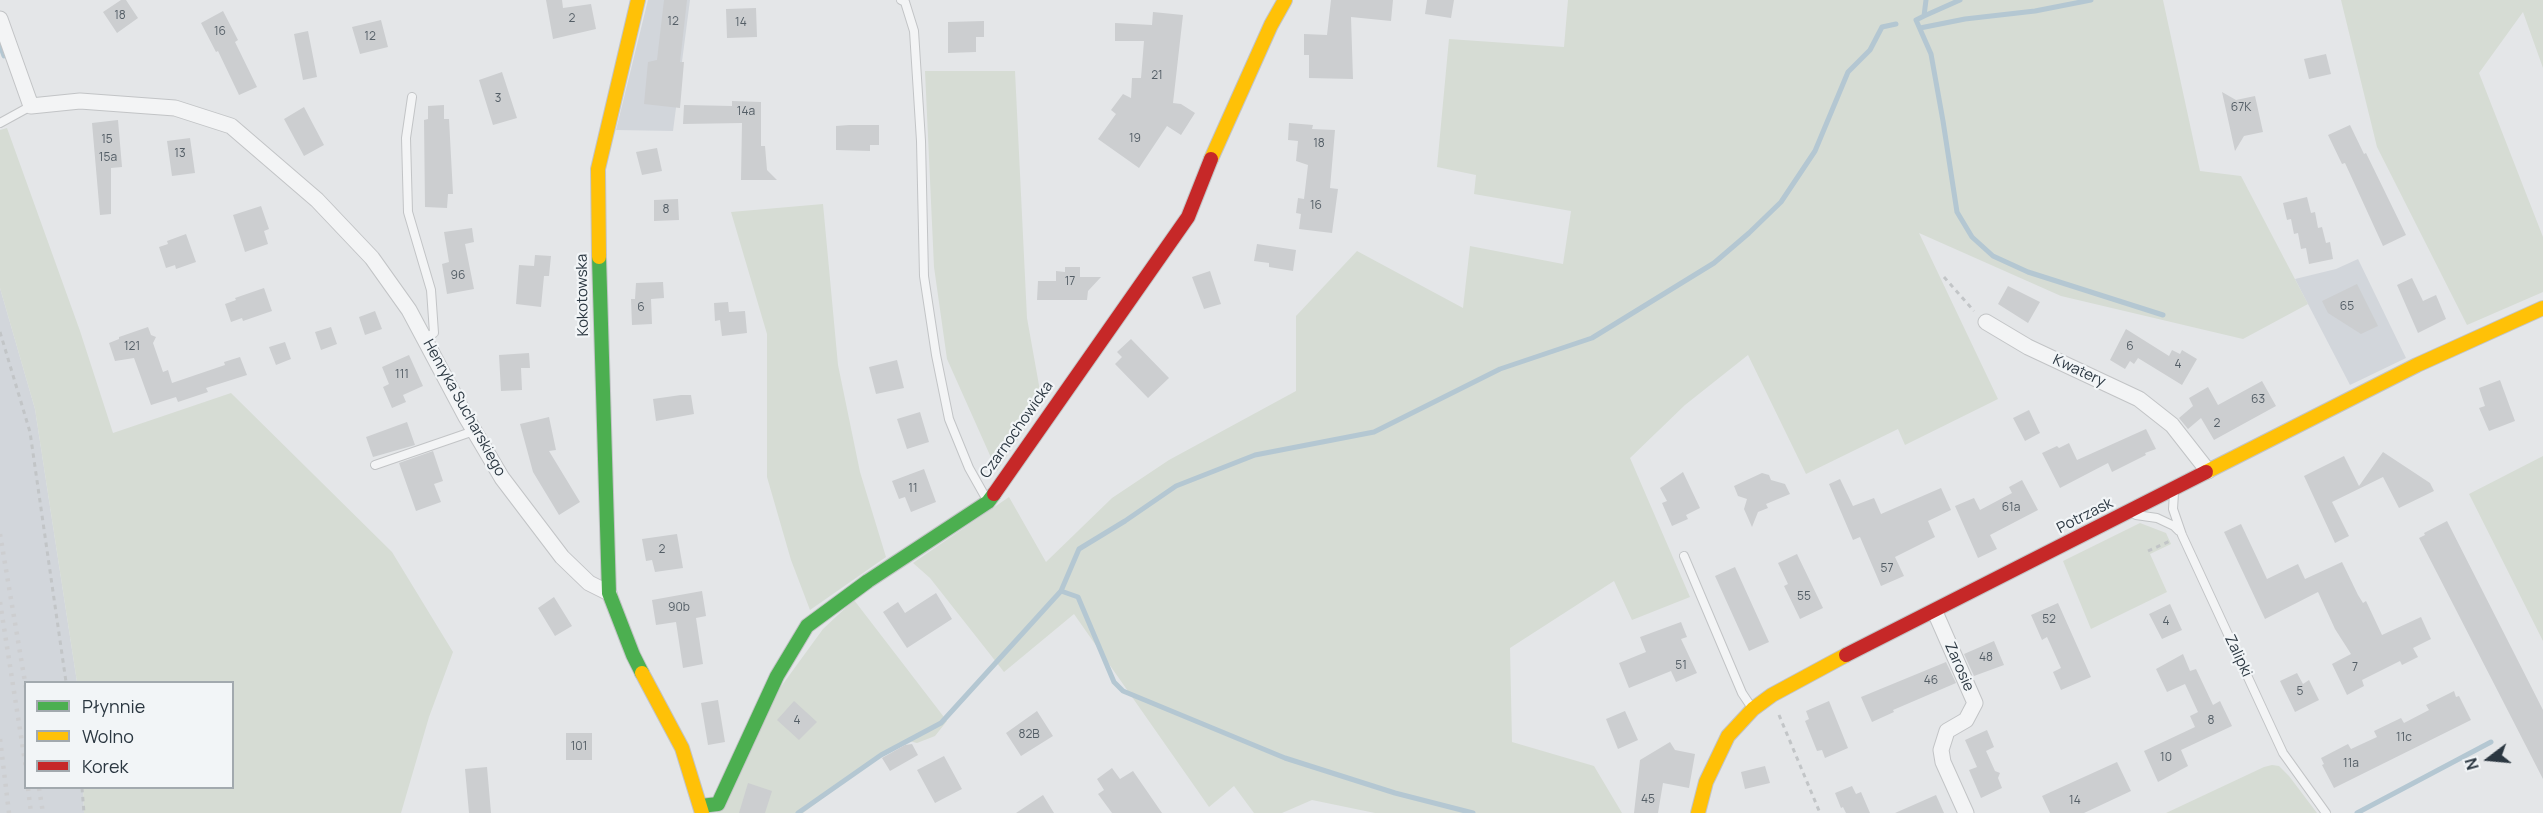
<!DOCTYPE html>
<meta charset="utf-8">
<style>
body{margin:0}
#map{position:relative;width:2543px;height:813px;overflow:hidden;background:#e4e6e8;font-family:Manrope,sans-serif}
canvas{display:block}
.legend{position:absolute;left:24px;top:681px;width:210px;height:108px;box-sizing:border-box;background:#f2f5f7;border:2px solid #a2a9ae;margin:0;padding:8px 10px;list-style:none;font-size:18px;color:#2b3741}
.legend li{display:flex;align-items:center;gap:12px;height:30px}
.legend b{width:30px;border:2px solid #a2a9ae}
.north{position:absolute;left:2459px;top:729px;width:60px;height:60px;-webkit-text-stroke:4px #f2f5f7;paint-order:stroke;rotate:254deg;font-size:16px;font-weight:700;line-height:24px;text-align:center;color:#2b3741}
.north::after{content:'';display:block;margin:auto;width:21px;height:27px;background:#2b3741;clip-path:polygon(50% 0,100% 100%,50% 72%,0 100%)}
</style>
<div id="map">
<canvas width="2543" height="813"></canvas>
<ul class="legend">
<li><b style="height:8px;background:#4caf50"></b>Płynnie</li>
<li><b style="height:8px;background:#ffc107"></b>Wolno</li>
<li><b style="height:8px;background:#c62828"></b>Korek</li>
</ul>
<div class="north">N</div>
</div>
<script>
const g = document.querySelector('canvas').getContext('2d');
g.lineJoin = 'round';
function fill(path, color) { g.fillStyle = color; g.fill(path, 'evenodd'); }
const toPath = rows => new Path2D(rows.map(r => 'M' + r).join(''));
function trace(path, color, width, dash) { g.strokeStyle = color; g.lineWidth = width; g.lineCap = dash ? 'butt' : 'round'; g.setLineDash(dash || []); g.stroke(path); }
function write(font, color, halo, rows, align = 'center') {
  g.font = font + ' Manrope,sans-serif'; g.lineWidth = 4.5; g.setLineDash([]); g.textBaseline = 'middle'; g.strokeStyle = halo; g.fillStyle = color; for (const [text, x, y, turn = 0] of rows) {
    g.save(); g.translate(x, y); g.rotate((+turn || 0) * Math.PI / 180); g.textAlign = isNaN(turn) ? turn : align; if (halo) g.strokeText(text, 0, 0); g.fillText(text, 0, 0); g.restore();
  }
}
const built = toPath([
 [648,0,690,0,673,131,616,130],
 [2358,259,2406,358,2350,385,2295,279,2336,269],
 [0,288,35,409,77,682,26,682,26,788,83,788,84,813,0,813]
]);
const green = toPath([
 [1568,0,2163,0,2200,171,2241,176,2308,304,2243,339,2061,296,1919,233,1998,399,1905,445,1898,429,1806,474,1748,355,1685,405,1630,458,1690,597,1632,620,1614,581,1510,648,1512,742,1594,766,1622,813,1375,813,1312,800,1282,813,1254,813,1234,786,1209,807,1074,614,1004,672,930,578,913,563,1009,497,1046,562,1112,498,1169,460,1296,391,1296,316,1357,251,1463,308,1470,246,1563,264,1571,211,1474,194,1476,175,1437,167,1449,39,1564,47],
 [2341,0,2543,0,2543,68,2523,12,2479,73,2543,237,2543,292,2467,325,2377,147],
 [925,71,1015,71,1027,318,1042,402,997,471,947,359,934,267],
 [7,128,80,331,113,433,231,393,392,552,453,652,429,717,401,813,84,813,83,788,232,788,232,682,77,682,35,409,0,288,0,130],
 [823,204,838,365,860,472,886,557,810,610,791,560,767,477,767,334,731,212],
 [2543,456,2543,641,2469,494],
 [2140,523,2166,533,2171,544,2150,554,2167,592,2091,629,2063,561],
 [854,600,947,721,935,736,917,743,909,741,864,768,803,813,717,813,780,688,823,629],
 [2272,765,2279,766,2289,776,2317,813,2166,813,2264,767]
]);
const stream = toPath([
 [1926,0,1924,16,1916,20,1931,54,1943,121,1957,212,1972,237,1993,256,2028,272,2163,315],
 [1924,16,1960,0],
 [1920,28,1965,19,2035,11,2091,0],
 [0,45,4,56],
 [1061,591,1078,597,1114,682,1123,691,1285,758,1395,793,1473,813],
 [798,813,881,755,941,723,1061,591,1079,549,1125,521,1176,486,1255,455,1374,432,1500,369,1592,338,1714,263,1749,233,1781,202,1815,151,1848,72,1870,50,1882,27,1896,24],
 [2357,813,2491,742]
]);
const building = toPath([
 [121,0,126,0,138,18,117,33,103,12],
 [546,0,562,0,563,8,591,4,596,29,553,39],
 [664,0,687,0,680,62,684,62,680,108,644,104,648,62,657,60],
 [1331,0,1393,0,1391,21,1351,17,1353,79,1309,78,1309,55,1304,55,1304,34,1327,35],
 [1427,0,1454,0,1451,18,1425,14],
 [756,8,757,37,727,38,726,9],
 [223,11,238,40,235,42,257,87,239,95,218,51,216,52,201,23],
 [1153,12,1183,15,1173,103,1181,104,1195,113,1181,135,1167,126,1139,168,1098,139,1116,114,1111,110,1123,94,1131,98,1132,78,1141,78,1144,41,1115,41,1115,23,1152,25],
 [381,20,388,47,360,54,352,27],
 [984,21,984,37,976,37,976,52,948,53,948,22],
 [308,31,317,77,303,80,294,34],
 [2326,54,2331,74,2309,79,2304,59],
 [502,72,517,118,493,125,479,80],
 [2222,92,2236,100,2255,96,2263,132,2244,136,2235,151],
 [732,101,761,102,761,146,765,146,767,170,777,180,741,180,742,123,683,124,684,105,732,106],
 [444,105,444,119,449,119,453,194,448,194,447,208,425,207,424,120,428,119,428,106],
 [304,107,324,145,304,156,284,119],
 [118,120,122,167,111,168,111,214,100,215,92,123],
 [1289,123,1313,125,1312,129,1335,130,1330,188,1338,189,1332,233,1299,229,1301,214,1296,213,1298,198,1304,199,1308,165,1296,161,1298,141,1288,140],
 [849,125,879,125,879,145,870,145,870,151,836,150,836,126],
 [2350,125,2364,154,2366,153,2406,235,2383,246,2345,163,2342,164,2328,135],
 [190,138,195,173,172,176,167,141],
 [657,148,662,171,642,175,636,152],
 [2307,197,2311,213,2315,212,2318,228,2322,227,2326,243,2330,242,2333,259,2309,264,2306,248,2301,249,2298,233,2294,234,2291,219,2287,220,2283,203],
 [678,199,679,220,654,221,654,200],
 [261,206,269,229,264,231,268,244,245,252,233,215],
 [472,228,474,242,465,244,474,289,447,294,442,264,449,262,444,232],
 [186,234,196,262,176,269,175,265,166,268,159,247,168,244,167,241],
 [1257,244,1296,250,1293,271,1269,267,1269,263,1254,261],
 [535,255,551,256,549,276,544,276,541,307,516,304,519,265,534,266],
 [1065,267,1080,267,1080,277,1101,277,1088,291,1087,300,1037,300,1038,281,1056,281,1056,271,1065,272],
 [1210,271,1221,304,1204,309,1192,277],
 [2412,278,2423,301,2436,295,2446,319,2418,333,2397,285],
 [663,282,664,298,651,299,652,324,632,325,631,299,635,299,636,283],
 [2357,284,2378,326,2361,334,2328,313,2322,301],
 [2008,286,2040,302,2028,323,1998,304],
 [264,288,272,311,243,321,242,318,231,322,225,304,236,300,235,298],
 [728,302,729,312,745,311,747,333,722,336,720,320,715,321,714,303],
 [375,311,382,329,365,335,359,317],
 [148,327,151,335,156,337,153,343,163,372,168,370,172,383,225,365,224,362,240,357,247,375,206,388,208,392,178,402,176,397,151,405,134,358,115,361,109,343,119,339,119,337],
 [331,327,337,344,321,350,315,332],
 [2126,329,2169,356,2172,350,2180,354,2182,350,2197,359,2182,385,2138,358,2134,364,2130,361,2125,369,2110,360],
 [1131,339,1169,378,1148,398,1115,364,1122,357,1117,352],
 [285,342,291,359,276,365,269,347],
 [529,353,530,368,521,368,522,390,501,391,499,355],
 [409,355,423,386,403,395,406,402,392,408,383,387,389,384,382,367],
 [897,360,904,388,876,394,869,367],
 [2500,380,2515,421,2489,431,2479,408,2485,406,2479,388],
 [2262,381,2276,406,2214,440,2201,418,2188,429,2179,418,2193,406,2189,398,2208,387,2218,405],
 [681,395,691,395,694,414,656,421,653,399],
 [2029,410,2040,433,2025,441,2013,418],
 [920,412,929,442,907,449,897,419],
 [549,417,556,450,549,451,580,502,559,515,533,472,520,424],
 [407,422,415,445,373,457,366,437],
 [2146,429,2156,449,2145,453,2146,455,2112,472,2108,463,2060,488,2042,453,2057,446,2059,448,2069,443,2077,460],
 [433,451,443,481,434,484,441,502,416,511,399,463],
 [2383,452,2430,483,2434,491,2399,508,2383,477,2332,502,2349,536,2335,543,2304,476,2344,456,2359,486],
 [924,469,936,502,911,512,905,497,899,499,892,481],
 [1683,472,1700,508,1686,515,1688,519,1672,526,1662,503,1667,501,1660,488],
 [1762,473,1769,475,1771,480,1785,484,1790,494,1766,504,1768,508,1758,512,1752,527,1744,509,1747,499,1738,496,1734,486],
 [1840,479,1853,506,1874,498,1881,514,1941,488,1951,510,1928,521,1935,537,1895,557,1904,576,1881,586,1860,537,1853,540,1829,484],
 [2022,480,2038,510,1990,535,1997,549,1978,558,1955,506,1974,498,1980,510,2012,493,2009,487],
 [2447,521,2543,710,2543,779,2419,538,2425,535,2424,533],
 [2241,524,2267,579,2298,564,2305,579,2342,562,2358,595,2363,603,2366,601,2382,635,2421,617,2431,639,2413,648,2418,657,2402,665,2400,661,2362,680,2364,686,2347,695,2332,664,2351,654,2335,629,2318,592,2265,619,2224,532],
 [677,534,683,568,655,572,652,560,646,561,642,539],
 [1797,554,1823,608,1800,619,1784,586,1788,584,1778,563],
 [1735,567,1769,642,1749,651,1715,576],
 [702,591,706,616,696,618,703,664,683,668,676,622,656,625,652,600],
 [936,593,952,619,907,648,883,612,898,602,905,613],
 [554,597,572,626,555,636,538,608],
 [2058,603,2091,677,2061,690,2053,672,2061,668,2047,637,2042,640,2031,615],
 [2170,604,2182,630,2162,639,2149,614],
 [1681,622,1687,637,1681,639,1697,673,1676,682,1671,671,1629,688,1619,663,1646,652,1640,637],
 [1994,641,2004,665,1974,676,1964,654],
 [2183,654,2190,671,2196,669,2213,705,2220,701,2232,726,2181,750,2188,766,2158,782,2144,751,2195,727,2190,716,2198,712,2185,684,2167,692,2156,669],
 [1946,662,1956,683,1893,710,1894,712,1872,722,1861,697],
 [2297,673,2303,684,2309,680,2319,700,2295,712,2280,681],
 [2454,691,2456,697,2459,696,2471,720,2334,788,2322,765,2324,764,2321,758,2348,744,2351,749,2377,737,2374,731,2401,718,2404,723,2429,710,2426,705],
 [718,700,725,742,708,745,701,703],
 [794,701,817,722,799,740,777,720],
 [1829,701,1848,748,1825,758,1822,750,1817,751,1805,721,1809,719,1806,711],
 [1037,711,1053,736,1021,756,1006,733],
 [1625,711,1638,740,1618,749,1606,719],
 [1987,730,1994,747,1986,751,1995,771,2000,773,1998,778,2002,788,1981,798,1969,770,1977,767,1965,740],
 [566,733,592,733,592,760,566,760],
 [1670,742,1675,750,1695,754,1689,788,1663,783,1658,813,1634,813,1640,760],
 [912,744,918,755,890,771,882,758,905,745],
 [944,756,962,789,935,803,917,770],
 [2117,762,2131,791,2084,813,2050,813,2042,796],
 [1765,766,1770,783,1745,789,1741,772],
 [487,767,491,813,469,813,465,769],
 [1112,768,1120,779,1133,771,1162,813,1112,813,1098,794,1104,790,1097,779],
 [748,783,772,791,765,813,739,813],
 [1852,786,1856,794,1861,792,1870,813,1846,813,1843,807,1841,808,1835,793],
 [1043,795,1054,813,1016,813],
 [1936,795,1944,813,1895,813]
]);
const path = toPath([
 [1944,277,1974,311],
 [0,332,30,432,66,682],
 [2148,551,2170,541],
 [1779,715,1820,813],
 [82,788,84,813]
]);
const lane = toPath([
 [901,0,905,2,914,31,921,141,924,276,936,355,949,419,969,468,987,500],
 [412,97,406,138,408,212,431,290,434,333,425,338],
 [0,123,31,106],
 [375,465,474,431],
 [2174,493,2173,509,2182,535,2283,753,2326,813],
 [2136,515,2157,518,2174,526,2179,531],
 [1684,556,1742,693,1752,708]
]);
const street = toPath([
 [0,19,31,106,80,101,175,108,231,126,317,200,372,258,409,310,466,417,502,478,562,557,589,583,609,593],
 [1986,322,2028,347,2139,399,2172,425,2208,471],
 [1935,612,1975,703,1966,720,1947,731,1941,750,1943,762,1966,813]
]);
const fast = toPath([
 [599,257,609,593,633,655,642,673],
 [701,806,718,804,777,676,807,626,868,581,988,502,994,494]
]);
const slow = toPath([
 [1211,159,1271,25,1285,0],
 [599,257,598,169,638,0],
 [2206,472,2417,365,2543,308],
 [642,673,682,748,702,813],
 [1698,813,1706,782,1728,736,1753,709,1772,695,1846,655]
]);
const jam = toPath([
 [994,494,1188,217,1211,159],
 [1846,655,2206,472]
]);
const rail = toPath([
 [0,534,26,688],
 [0,602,26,768],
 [0,739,9,813],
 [28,788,31,813],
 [39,788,43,813]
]);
const numberNames = [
 ["18",120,16],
 ["2",572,19],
 ["12",673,22],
 ["14",741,23],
 ["16",220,32],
 ["12",370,37],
 ["21",1157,76],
 ["3",498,99],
 ["67K",2241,108],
 ["14a",746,112],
 ["19",1135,139],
 ["15",107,140],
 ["18",1319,144],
 ["13",180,154],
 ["15a",108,158],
 ["16",1316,206],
 ["8",666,210],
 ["96",458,276],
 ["17",1070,282],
 ["65",2347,307],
 ["6",641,308],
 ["121",132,347],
 ["6",2130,347],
 ["4",2178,365],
 ["111",402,375],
 ["63",2258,400],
 ["2",2217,424],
 ["11",913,489],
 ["61a",2011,508],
 ["2",662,550],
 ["57",1887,569],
 ["55",1804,597],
 ["90b",679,608],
 ["52",2049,620],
 ["4",2166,622],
 ["48",1986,658],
 ["51",1681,666],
 ["7",2355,668],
 ["46",1931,681],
 ["5",2300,692],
 ["4",797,721],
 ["8",2211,721],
 ["82B",1029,735],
 ["11c",2404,738],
 ["101",579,747],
 ["10",2166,758],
 ["11a",2351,764],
 ["45",1648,800],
 ["14",2075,801]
];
const streetNames = [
 ["Kokotowska",583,295,-91],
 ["Kwatery",2079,371,25],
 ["Henryka Sucharskiego",464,408,61],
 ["Czarnochowicka",1017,430,-55],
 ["Potrzask",2085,516,-27],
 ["Zalipki",2238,656,65],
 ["Zarosie",1959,667,66]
];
fill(built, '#d2d6db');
fill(green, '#d6dcd4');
trace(stream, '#b4c7d2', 5);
fill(building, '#ccced0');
trace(lane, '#c2c4c6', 10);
trace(street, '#c2c4c6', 17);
trace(fast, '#c2c4c6', 16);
trace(slow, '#c2c4c6', 16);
trace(jam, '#c2c4c6', 16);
trace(path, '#c2c5c7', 3, [4.5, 4.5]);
trace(lane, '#f3f4f5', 8);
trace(street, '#f3f4f5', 15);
trace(fast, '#4caf50', 14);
trace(slow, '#ffc107', 14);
trace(jam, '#c62828', 14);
trace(rail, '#cdced0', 4.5, [3, 6]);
write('12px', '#545e66', null, numberNames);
write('15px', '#2b3741', '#f2f5f7', streetNames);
</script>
